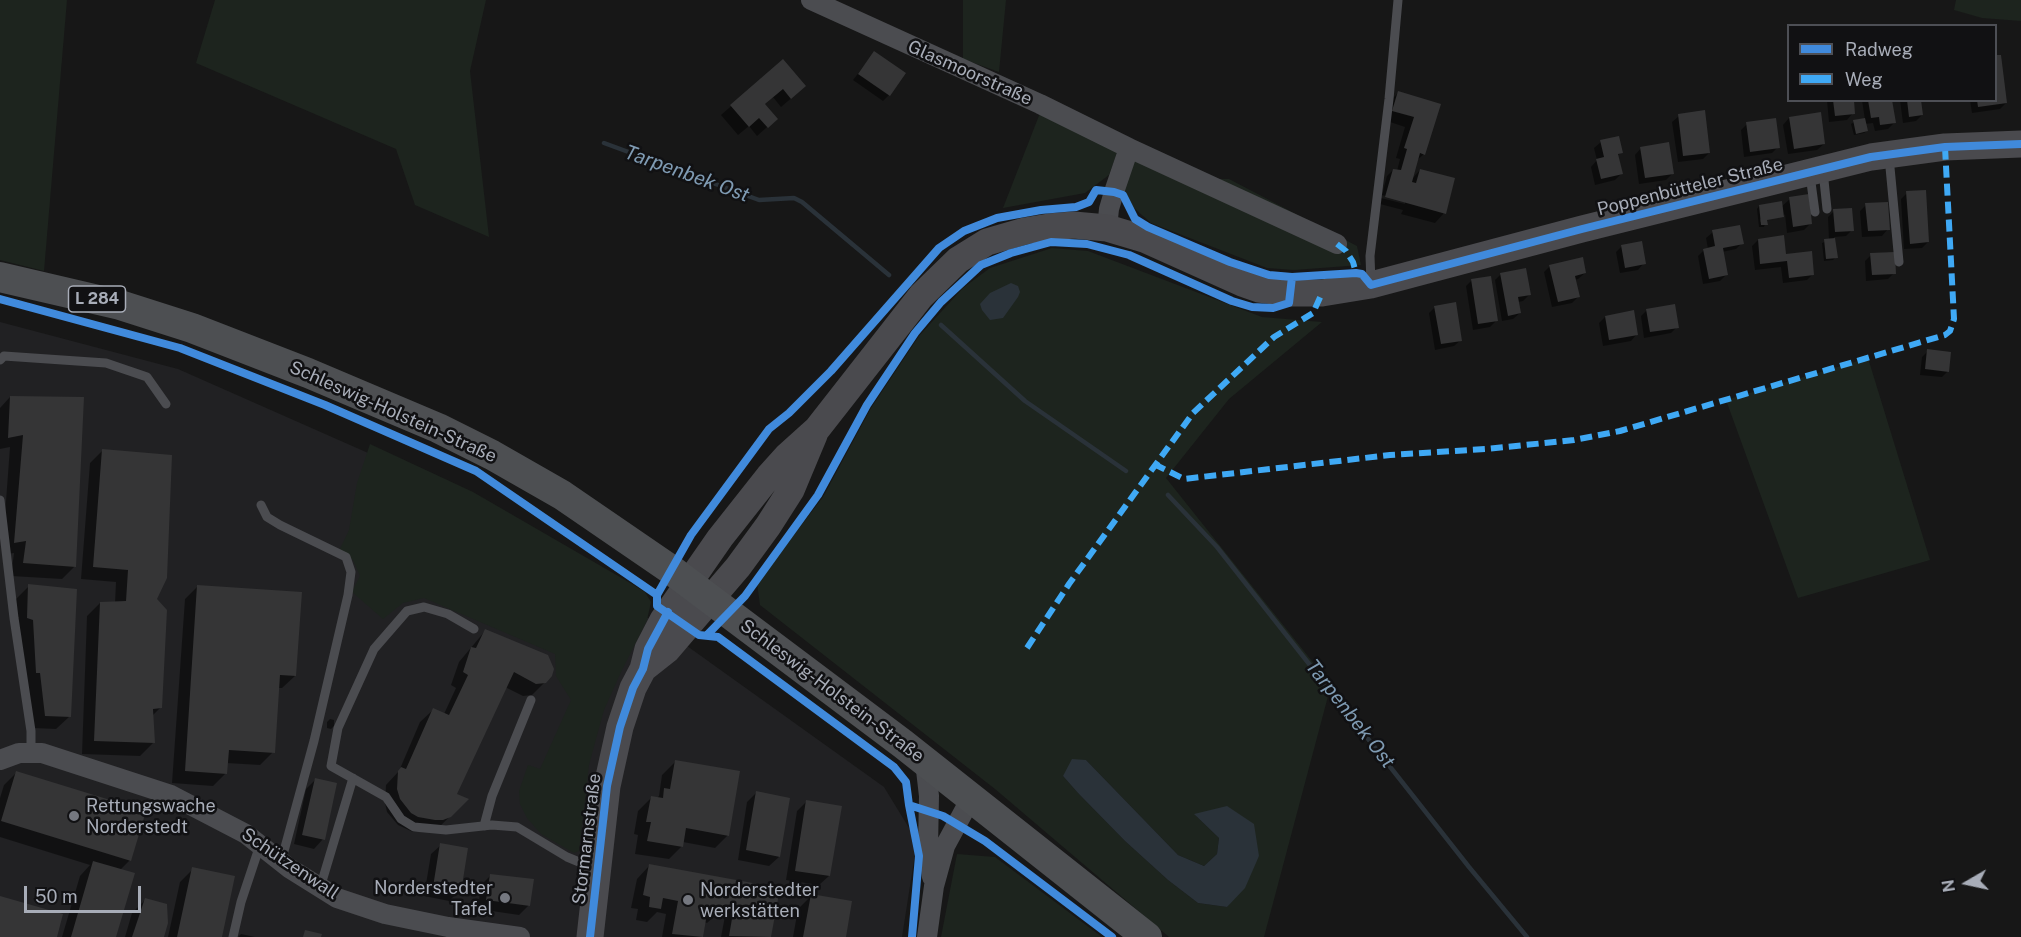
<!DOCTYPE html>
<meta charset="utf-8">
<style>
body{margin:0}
#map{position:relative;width:2021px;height:937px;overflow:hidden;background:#171717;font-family:"Public Sans",sans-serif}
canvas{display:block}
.legend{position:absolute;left:1787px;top:24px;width:210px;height:78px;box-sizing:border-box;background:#111113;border:2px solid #4d4f55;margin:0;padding:8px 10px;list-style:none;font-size:18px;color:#a8adb8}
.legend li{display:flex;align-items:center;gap:12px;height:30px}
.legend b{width:30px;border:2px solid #4d4f55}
.north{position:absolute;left:1937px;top:853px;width:60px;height:60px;-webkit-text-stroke:4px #111113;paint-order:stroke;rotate:261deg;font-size:16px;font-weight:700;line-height:24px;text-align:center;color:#a8adb8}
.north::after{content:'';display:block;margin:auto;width:21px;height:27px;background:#a8adb8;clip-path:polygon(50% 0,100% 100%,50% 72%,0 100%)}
.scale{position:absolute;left:24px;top:886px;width:117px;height:27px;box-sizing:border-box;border:3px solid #a8adb8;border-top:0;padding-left:8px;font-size:18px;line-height:21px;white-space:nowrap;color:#a8adb8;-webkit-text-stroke:4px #111113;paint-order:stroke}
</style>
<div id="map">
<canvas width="2021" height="937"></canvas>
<ul class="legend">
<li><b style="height:8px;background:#408adc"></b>Radweg</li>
<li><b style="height:8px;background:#3fa9f5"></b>Weg</li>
</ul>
<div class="north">N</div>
<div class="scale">50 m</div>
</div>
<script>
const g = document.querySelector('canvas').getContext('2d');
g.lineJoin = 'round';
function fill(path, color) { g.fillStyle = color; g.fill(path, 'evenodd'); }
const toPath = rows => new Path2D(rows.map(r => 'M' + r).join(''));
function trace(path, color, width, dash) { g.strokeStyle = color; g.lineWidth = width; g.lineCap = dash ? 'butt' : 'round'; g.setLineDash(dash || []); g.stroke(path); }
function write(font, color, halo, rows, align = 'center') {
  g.font = font + ' "Public Sans",sans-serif'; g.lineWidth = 5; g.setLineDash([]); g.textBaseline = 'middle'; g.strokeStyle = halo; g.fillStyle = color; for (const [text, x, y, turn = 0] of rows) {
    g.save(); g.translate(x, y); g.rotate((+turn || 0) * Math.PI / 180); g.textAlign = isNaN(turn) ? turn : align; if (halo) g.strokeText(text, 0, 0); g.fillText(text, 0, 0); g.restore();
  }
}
const built = toPath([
 [0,322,178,369,470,498,641,613,884,787,917,841,902,937,0,937]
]);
const green = toPath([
 [0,0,67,0,44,271,0,260],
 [215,0,486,0,470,71,489,237,415,205,396,149,196,63],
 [963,0,1006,0,999,72,963,59],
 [1956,0,2021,0,2021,21,1982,18,1954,10],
 [1040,113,1118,150,1109,175,1085,193,1003,208],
 [1136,144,1216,179,1229,179,1357,246,1361,265,1294,270,1267,268,1151,223,1134,208,1123,188],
 [1052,248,1088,251,1262,317,1322,322,1229,399,1166,478,1331,685,1264,937,1169,937,995,789,760,605,757,583,823,497,871,408,919,336,963,288,990,268],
 [1086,760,1178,855,1204,866,1217,854,1219,838,1195,815,1259,856,1227,907,1198,903,1168,880,1125,841,1078,793,1063,776],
 [1868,358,1930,560,1798,598,1726,400],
 [370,444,473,492,632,584,645,592,651,602,647,620,621,672,604,710,596,739,589,765,579,851,574,853,541,834,527,818,520,804,519,791,528,765,540,769,571,700,556,676,555,654,424,598,403,603,383,619,352,592,360,576,353,560,338,553,349,530,357,483],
 [957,854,995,857,1102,937,941,937]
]);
const water = toPath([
 [1011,283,1018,286,1020,292,1018,297,1003,318,990,320,982,310,980,304,990,293],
 [1072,759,1086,760,1178,855,1204,866,1217,854,1219,838,1194,814,1227,806,1254,824,1259,856,1245,888,1227,907,1198,903,1168,880,1125,841,1078,793,1063,776]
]);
const shadow = toPath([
 [874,53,889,95,883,101,853,80],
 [1999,56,2006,103,2000,109,1972,113,1970,100,1996,100,1996,57],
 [783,61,795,95,781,107,773,97,764,105,776,119,757,136,749,126,738,135,721,115],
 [1399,92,1439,105,1424,154,1416,161,1411,180,1420,170,1444,213,1435,223,1401,214,1403,210,1380,204,1381,198,1405,204,1405,201,1382,195,1387,176,1393,170,1397,171,1400,159,1396,158,1405,127,1384,120,1389,102],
 [1827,100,1852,100,1853,113,1847,120,1829,122],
 [1862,100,1891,100,1894,123,1888,129,1875,131,1873,123,1865,124,1867,131,1864,133,1854,135,1851,124,1854,122,1865,120],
 [1900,100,1920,100,1922,115,1916,121,1903,123],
 [1679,116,1709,153,1703,159,1678,162,1672,122],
 [1789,118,1824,144,1817,150,1788,154,1783,125],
 [1747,124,1778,147,1772,153,1744,157,1741,130],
 [1601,142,1621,152,1617,156,1621,174,1615,180,1595,185,1591,167,1597,160,1594,148],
 [1641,148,1672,174,1666,180,1639,184,1635,155],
 [1907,193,1928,242,1922,248,1904,249,1901,199],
 [1790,199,1811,223,1804,230,1787,233,1785,214,1782,218,1782,216,1760,219,1760,222,1780,219,1766,221,1764,227,1759,227,1757,209,1759,206,1781,207],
 [1866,205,1888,229,1882,236,1862,237,1860,211],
 [1834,211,1852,230,1846,236,1834,237,1836,257,1833,260,1824,261,1822,243,1829,240,1828,217],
 [1713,232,1742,243,1736,249,1722,252,1726,275,1720,281,1703,284,1698,256,1704,250,1708,249,1706,238],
 [1758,240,1785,256,1813,274,1807,280,1783,283,1781,267,1755,270,1752,246],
 [1622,246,1644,263,1638,270,1620,273,1616,252],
 [1871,255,1894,273,1888,279,1866,281,1865,261],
 [1550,266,1585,273,1578,279,1574,280,1578,297,1572,303,1552,307,1544,272],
 [1501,274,1529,295,1523,301,1518,302,1520,313,1513,319,1502,321,1495,280],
 [1472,280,1496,321,1490,327,1473,330,1466,286],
 [1435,307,1461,340,1454,346,1435,350,1429,313],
 [1647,310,1677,327,1671,333,1644,338,1641,316],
 [1605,317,1637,334,1631,341,1603,346,1599,323],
 [1928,351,1948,371,1942,377,1920,375,1922,357],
 [10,397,75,566,62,579,11,576,14,553,2,555,10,447,0,449,0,408],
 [103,450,155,599,161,707,152,716,153,743,140,756,82,754,87,616,100,603,115,603,116,582,81,579,90,463],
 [29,586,69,717,56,729,33,728,23,685,21,633,15,631,16,599],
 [197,587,295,676,282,688,277,688,273,752,260,765,226,763,226,773,213,786,172,783,185,599],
 [485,631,551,676,532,695,523,696,505,687,455,795,467,800,437,829,429,832,413,832,398,825,387,812,385,803,386,785,399,771,420,722,433,710,444,714,456,688,451,685,459,662],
 [330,719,334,720,334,726,331,729,327,728,327,722],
 [675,762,728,835,715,848,683,842,682,846,669,859,635,854,638,835,634,834,638,811,651,798,656,799,659,796,662,775],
 [17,772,130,860,120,870,115,937,62,937,80,876,90,865,0,837,0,798,4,785],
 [315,780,323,839,314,849,294,844,306,789],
 [756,793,779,857,769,866,738,860,747,802],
 [807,801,829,876,819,885,786,880,797,811],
 [441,845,459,891,449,901,424,896,431,854],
 [649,866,778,889,770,937,721,937,725,916,716,915,707,923,704,922,702,937,662,937,666,914,657,912,647,922,636,920,638,909,631,908,637,879],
 [193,869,220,937,168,937,180,882],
 [491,875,529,905,519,915,478,909,481,885],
 [811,896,845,937,793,937,798,909],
 [145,900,162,937,125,937,132,913],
 [241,934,255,937,238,937]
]);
const stream = toPath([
 [604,143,759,200,794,198,802,202,889,275],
 [941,325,1025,401,1126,471],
 [1168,495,1217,547,1469,867,1527,937]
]);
const building = toPath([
 [874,51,906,73,890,96,858,74],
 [1996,55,2001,55,2007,103,1978,107,1977,100,1996,100],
 [783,59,806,86,791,99,783,89,765,104,778,119,768,128,759,118,749,127,730,105],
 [1398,91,1441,104,1425,155,1420,153,1412,182,1416,183,1420,169,1455,178,1446,214,1385,197,1393,169,1401,170,1407,149,1404,148,1414,117,1392,111],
 [1833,100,1854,100,1855,114,1835,116],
 [1868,100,1892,100,1896,123,1880,125,1879,117,1871,118],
 [1907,100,1921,100,1923,115,1909,117],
 [1705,110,1710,153,1683,156,1678,114],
 [1821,112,1825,144,1794,149,1789,117],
 [1776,118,1780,148,1750,152,1746,122],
 [1865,118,1868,131,1856,134,1853,120],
 [1619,136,1623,153,1618,154,1623,174,1601,179,1596,159,1604,157,1600,140],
 [1669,142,1674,174,1645,178,1640,147],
 [1926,190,1929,242,1910,244,1906,191],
 [1809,194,1812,224,1793,227,1789,197],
 [1782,201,1784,217,1767,220,1768,225,1761,225,1759,205],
 [1888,202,1890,230,1868,231,1865,203],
 [1852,208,1854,231,1835,232,1833,209],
 [1740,225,1744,244,1723,248,1728,275,1709,279,1703,249,1715,246,1712,230],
 [1784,235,1786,254,1812,251,1814,275,1789,278,1787,261,1760,264,1758,239],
 [1835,238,1838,258,1826,259,1824,239],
 [1642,241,1646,264,1625,268,1621,245],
 [1895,252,1896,274,1872,275,1870,253],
 [1583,257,1586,273,1575,276,1580,297,1558,302,1549,265],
 [1526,268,1531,295,1518,297,1521,313,1508,316,1500,273],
 [1491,276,1498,321,1478,324,1471,279],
 [1456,302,1462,341,1441,344,1434,306],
 [1675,304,1679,328,1650,332,1646,309],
 [1634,310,1638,335,1609,340,1605,316],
 [1927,349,1951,352,1949,372,1925,369],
 [10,396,84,397,76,567,23,563,26,541,14,543,23,435,8,438],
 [102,449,172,455,167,578,157,599,167,610,162,708,153,709,155,743,94,741,100,602,126,601,128,570,93,567],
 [28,584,77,589,71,717,45,716,40,673,36,673,33,620,27,618],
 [197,585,302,592,296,676,280,675,275,753,229,750,227,774,185,771],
 [485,629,548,655,554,669,552,676,546,683,536,684,514,672,457,794,469,799,451,817,443,820,435,820,418,817,411,813,400,799,397,789,398,771,401,767,406,769,433,708,449,715,468,675,463,672,471,647,476,648],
 [675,760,740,771,729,836,686,828,683,847,647,841,651,822,646,822,651,796,663,798,664,788,670,789],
 [16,771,146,811,131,861,1,821],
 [315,778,337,783,325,840,302,835],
 [756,791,790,798,780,857,746,850],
 [806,800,842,806,830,876,795,871],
 [440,843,468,848,461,892,433,887],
 [93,861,135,873,116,937,71,937],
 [649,864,780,888,771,937,729,936,734,907,723,905,722,911,708,908,703,937,672,934,678,901,663,898,661,909,649,907,650,897,643,895],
 [192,867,235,876,222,937,177,937],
 [490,874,534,879,530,906,486,900],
 [811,894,852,901,846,937,803,937],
 [0,896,63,914,57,937,0,937],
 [145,898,167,904,168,923,164,937,132,937],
 [305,930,322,934,321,937,303,937]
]);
const lane = toPath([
 [1889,157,1899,262],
 [1823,171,1827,209],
 [1810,175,1815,212],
 [1371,283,1370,256,1389,99,1398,0],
 [0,360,4,356,106,363,147,377,166,404],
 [0,500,14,618,31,731,31,752],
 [261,505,267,517,280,525,346,557,351,572,348,595,314,741,281,862],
 [474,629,448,614,424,607,407,611,374,649,338,728,331,766,386,797,401,819,414,827,446,830,492,825,517,827,567,857,596,869],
 [484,826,492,796,531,700],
 [320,888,353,778],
 [233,937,241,902,260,845]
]);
const street = toPath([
 [811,0,1040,104,1129,148,1114,192,1109,209,1107,228],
 [1129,148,1337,244],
 [0,760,19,753,42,753,171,795,246,834,289,868,337,898,385,914,448,927,520,937],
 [925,761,929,796,928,848,932,877],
 [927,937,934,886,945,846,971,798]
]);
const secondary = toPath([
 [643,669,667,650,738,567,768,526,791,490,814,435],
 [590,937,607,786,620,727,633,688,643,669,648,649,663,620,720,538,769,476,787,456,817,429,921,296,958,260,987,242,1025,231,1049,227,1074,225,1107,228,1144,239,1242,283,1259,289,1291,293,1322,293,1371,285,1582,229,1871,157,1945,147,2021,144]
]);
const primary = toPath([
 [0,277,120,305,192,328,308,373,438,428,492,455,562,495,670,569,903,744,1147,937]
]);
const quiet = toPath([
 [1337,244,1346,251,1353,262,1356,273],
 [1154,464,1184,479,1390,455,1486,449,1574,440,1620,431,1945,335,1950,331,1954,319,1945,147],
 [1027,648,1069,584,1193,413,1274,337,1313,313,1322,293]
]);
const cycleway = toPath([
 [0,299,180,348,325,405,476,471,657,595,657,606,699,635,718,637,894,767,906,782,909,805,943,816,985,841,1112,937],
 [657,595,691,535,769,429,789,413,831,371,939,248,964,231,997,218,1041,210,1076,207,1089,202,1096,190,1114,192,1123,195,1135,219,1148,227,1230,262,1269,275,1292,277,1356,273,1362,274,1371,285,1582,229,1871,157,1945,147,2021,144],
 [707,635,745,596,818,495,867,405,915,333,941,302,981,265,1011,253,1051,242,1087,244,1129,255,1232,301,1252,307,1273,308,1289,303,1292,277],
 [909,805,919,856,912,937],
 [590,937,607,786,620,727,633,688,643,669,648,649,668,612]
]);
const markers = [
 [74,816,6,"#757880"],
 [505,898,6,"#757880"],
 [688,900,6,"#757880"]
];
const shields = [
 [97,299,57]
];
const shieldNames = [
 ["L 284",97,299]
];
const streetNames = [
 ["Glasmoorstraße",970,73,24],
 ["Poppenbütteler Straße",1690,187,-14],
 ["Schleswig-Holstein-Straße",393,412,24],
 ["Schleswig-Holstein-Straße",832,691,37],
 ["Stormarnstraße",587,839,-83],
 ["Schützenwall",290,864,34]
];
const poiNames = [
 ["Rettungswache",86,806],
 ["Norderstedt",86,827],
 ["Norderstedter",493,888,"right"],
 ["Tafel",493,909,"right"],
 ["Norderstedter",700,890],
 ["werkstätten",700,911]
];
const waterNames = [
 ["Tarpenbek Ost",687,174,20],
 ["Tarpenbek Ost",1350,714,52]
];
fill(built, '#212123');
fill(green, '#1d241e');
fill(water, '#2a3239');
fill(shadow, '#0007');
trace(stream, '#2a3239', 4.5);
fill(building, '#353536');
trace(lane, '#4b4c50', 9);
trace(street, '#4b4c50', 20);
trace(secondary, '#4a4a4e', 27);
trace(primary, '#4d4f52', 30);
trace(quiet, '#3fa9f5', 6, [12, 6]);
trace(cycleway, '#408adc', 8);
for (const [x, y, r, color] of markers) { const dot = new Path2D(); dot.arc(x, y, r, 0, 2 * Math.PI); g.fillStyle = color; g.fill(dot); trace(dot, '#111113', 2); }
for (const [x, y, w] of shields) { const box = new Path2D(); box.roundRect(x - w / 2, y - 13, w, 26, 4.5); g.fillStyle = '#111113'; g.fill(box); trace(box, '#a8adb8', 1.5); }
write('bold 16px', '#a8adb8', null, shieldNames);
write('18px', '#a8adb8', '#111113', streetNames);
write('18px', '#a8adb8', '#111113', poiNames, 'left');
write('italic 20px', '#7f9bb3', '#111113', waterNames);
</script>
